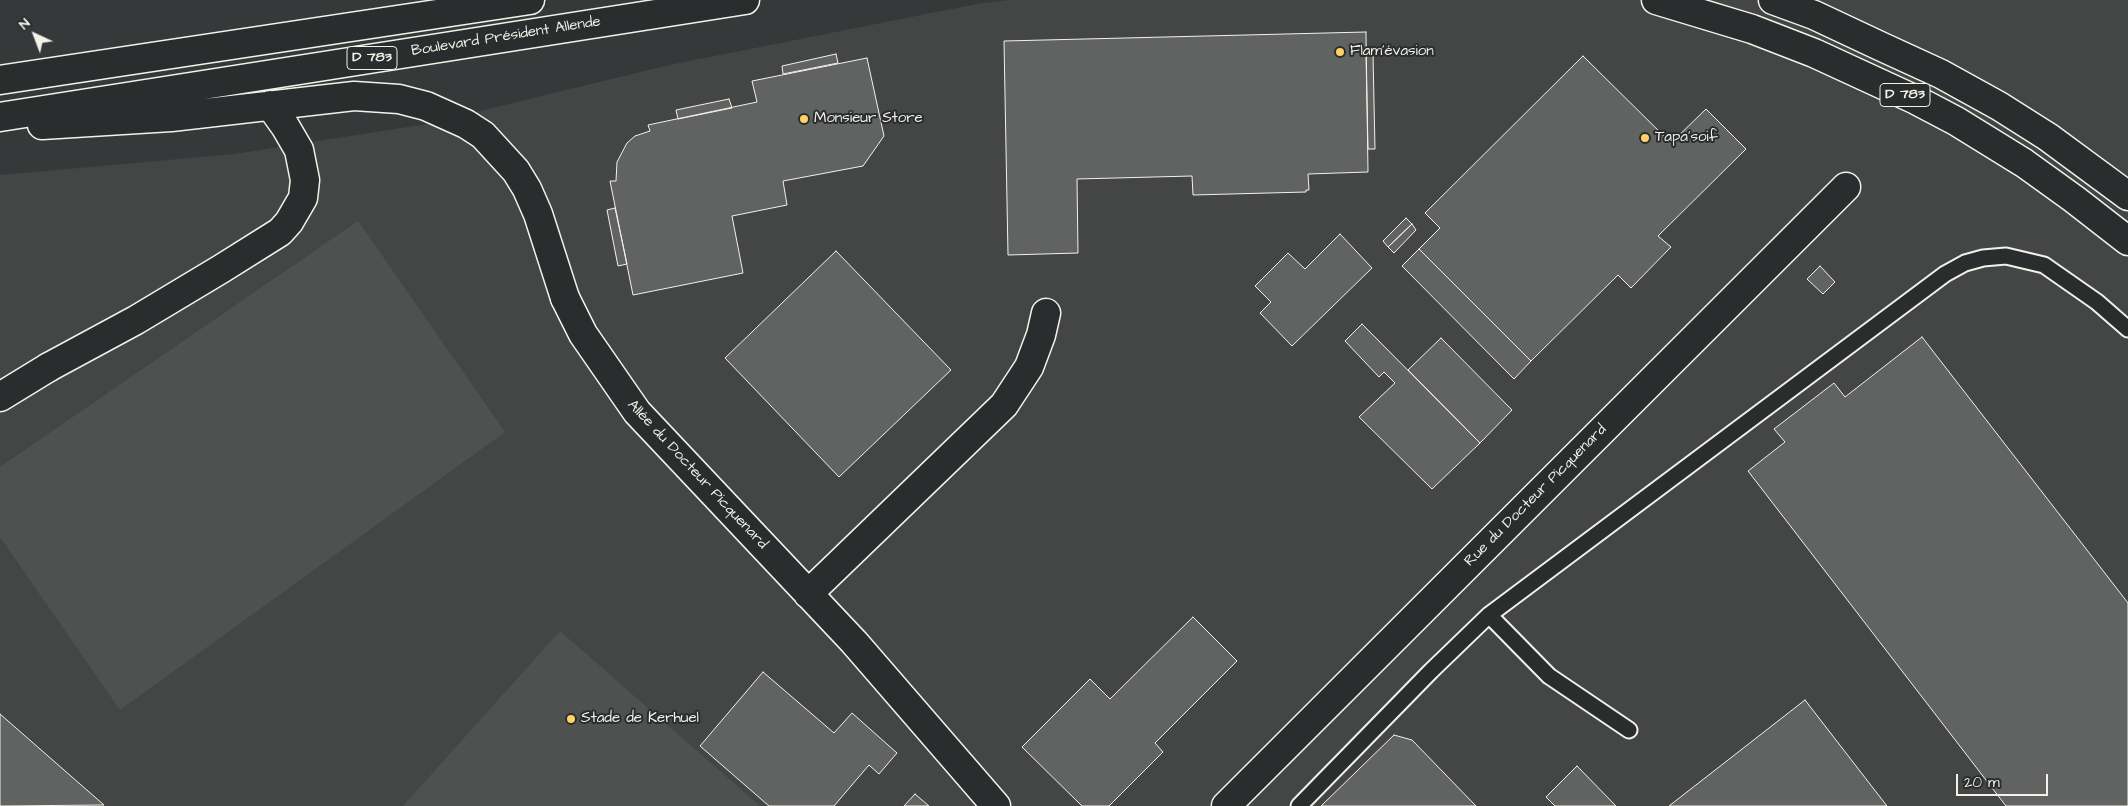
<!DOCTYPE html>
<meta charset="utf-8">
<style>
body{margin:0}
#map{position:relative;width:2128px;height:806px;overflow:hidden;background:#363939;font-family:"Architects Daughter",sans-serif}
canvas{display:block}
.north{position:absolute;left:10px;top:10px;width:50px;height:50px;-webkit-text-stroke:4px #2a2d2e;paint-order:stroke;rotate:317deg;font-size:14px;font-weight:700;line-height:20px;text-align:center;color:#f4f1e8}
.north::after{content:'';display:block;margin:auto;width:18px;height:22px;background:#f4f1e8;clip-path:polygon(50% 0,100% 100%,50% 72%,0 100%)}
.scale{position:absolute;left:1956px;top:774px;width:92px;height:22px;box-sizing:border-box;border:2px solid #f4f1e8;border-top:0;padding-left:6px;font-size:15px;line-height:18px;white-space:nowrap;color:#f4f1e8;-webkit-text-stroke:4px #2a2d2e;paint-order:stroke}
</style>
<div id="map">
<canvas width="2128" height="806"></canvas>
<div class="north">N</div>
<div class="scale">20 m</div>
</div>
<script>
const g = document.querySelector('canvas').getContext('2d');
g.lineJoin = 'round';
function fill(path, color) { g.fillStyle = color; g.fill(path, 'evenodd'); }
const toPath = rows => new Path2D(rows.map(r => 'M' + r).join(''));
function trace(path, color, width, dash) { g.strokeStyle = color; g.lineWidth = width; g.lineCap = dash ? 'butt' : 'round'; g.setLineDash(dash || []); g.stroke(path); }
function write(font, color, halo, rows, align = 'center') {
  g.font = font + ' "Architects Daughter",sans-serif'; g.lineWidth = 4; g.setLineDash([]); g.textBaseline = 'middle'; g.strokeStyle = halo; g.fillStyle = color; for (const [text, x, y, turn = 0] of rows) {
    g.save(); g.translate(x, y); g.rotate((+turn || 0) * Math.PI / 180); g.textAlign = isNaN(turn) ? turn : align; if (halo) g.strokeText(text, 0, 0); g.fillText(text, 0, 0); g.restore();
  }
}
const built = toPath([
 [1009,0,2128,0,2128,806,0,806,0,175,235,154,427,124,669,65,977,4]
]);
const green = toPath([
 [358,221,505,432,120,710,0,537,0,467],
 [560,631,760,806,403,806]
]);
const building = toPath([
 [1366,32,1368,172,1308,174,1309,190,1306,190,1306,192,1193,195,1192,176,1077,179,1078,253,1008,255,1004,41,1366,32],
 [836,54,838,63,783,74,782,66,836,54],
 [1366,55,1373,55,1375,149,1368,149,1366,55],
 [1583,56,1671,143,1706,109,1746,149,1658,236,1671,247,1631,288,1618,275,1531,361,1419,249,1440,228,1425,213,1583,56],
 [867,58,884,136,863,166,783,181,787,205,732,216,743,273,633,295,610,181,616,181,617,162,627,143,635,136,650,131,648,125,757,102,752,81,867,58],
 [729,99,732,108,678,119,676,110,729,99],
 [615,208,627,264,618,266,607,210,615,208],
 [1406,218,1412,224,1388,247,1383,241,1406,218],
 [1412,224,1416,230,1394,253,1388,247,1412,224],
 [1340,234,1372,268,1292,346,1260,313,1271,302,1255,286,1288,253,1305,269,1340,234],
 [1419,249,1531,361,1514,379,1402,266,1419,249],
 [836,251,951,370,839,477,725,358,836,251],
 [1820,266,1835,282,1823,294,1807,279,1820,266],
 [1362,324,1480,443,1432,489,1359,417,1395,383,1384,372,1379,377,1345,341,1362,324],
 [1922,337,2128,603,2128,806,2006,806,1748,471,1785,442,1774,429,1834,383,1845,397,1922,337],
 [1441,338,1512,410,1480,443,1408,370,1441,338],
 [1193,617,1237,661,1155,743,1163,752,1109,806,1082,806,1022,747,1090,679,1110,699,1193,617],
 [763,672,834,733,852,713,897,753,879,774,869,765,834,806,769,806,700,746,763,672],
 [1805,700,1887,806,1669,806,1805,700],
 [0,714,104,805,0,806,0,714],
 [1394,735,1412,740,1476,806,1321,806,1394,735],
 [1577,766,1616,806,1555,806,1546,797,1577,766],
 [915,794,929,806,904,806,915,794]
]);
const service = toPath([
 [1489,615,1549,676,1629,730],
 [1299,806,1431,671,1489,615,1945,274,1965,263,1983,258,2006,256,2044,265,2097,302,2128,329]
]);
const minor = toPath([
 [565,298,583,334,637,412,854,642,996,806],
 [0,397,49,367],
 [808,594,1004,405,1029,367,1041,335,1046,313],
 [1226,806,1846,187]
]);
const primary = toPath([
 [1656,0,1752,29,1814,53,1916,100,1956,121,2024,163,2074,199,2128,241],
 [1773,0,1814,15,1880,46,1941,74,1999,106,2048,137,2128,196],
 [0,80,530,0],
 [0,117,745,0],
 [42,125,171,117,354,96,399,99,426,106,466,124,483,135,516,171,527,189,538,214,565,298],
 [49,367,136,320,221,269,280,232,289,222,303,198,305,180,299,150,285,126,270,105]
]);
const markers = [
 [1340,52,5,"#ffd166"],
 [804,119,5,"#ffd166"],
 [1645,138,5,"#ffd166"],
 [571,719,5,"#ffd166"]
];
const shields = [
 [372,58,50],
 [1905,95,50]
];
const shieldNames = [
 ["D 783",372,58],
 ["D 783",1905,95]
];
const streetNames = [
 ["Boulevard Président Allende",506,37,-9],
 ["Allée du Docteur Picquenard",697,475,47],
 ["Rue du Docteur Picquenard",1536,496,-45]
];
const poiNames = [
 ["Flam'évasion",1350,52],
 ["Monsieur Store",814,119],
 ["Tapa'soif",1655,138],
 ["Stade de Kerhuel",581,719]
];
fill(built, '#434645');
fill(green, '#4e514f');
fill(building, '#616362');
trace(building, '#f4f1e8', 1);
trace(service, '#f4f1e8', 19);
trace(minor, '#f4f1e8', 31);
trace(primary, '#f4f1e8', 31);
trace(service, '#2a2d2e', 15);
trace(minor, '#2a2d2e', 28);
trace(primary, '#2a2d2e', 28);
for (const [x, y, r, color] of markers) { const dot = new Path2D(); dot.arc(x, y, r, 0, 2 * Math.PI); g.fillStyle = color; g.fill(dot); trace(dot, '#2a2d2e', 2); }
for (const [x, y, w] of shields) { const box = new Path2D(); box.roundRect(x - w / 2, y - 11.5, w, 23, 4); g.fillStyle = '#2a2d2e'; g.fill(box); trace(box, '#f4f1e8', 1); }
write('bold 14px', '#f4f1e8', null, shieldNames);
write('15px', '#f4f1e8', '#2a2d2e', streetNames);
write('15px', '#f4f1e8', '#2a2d2e', poiNames, 'left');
</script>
